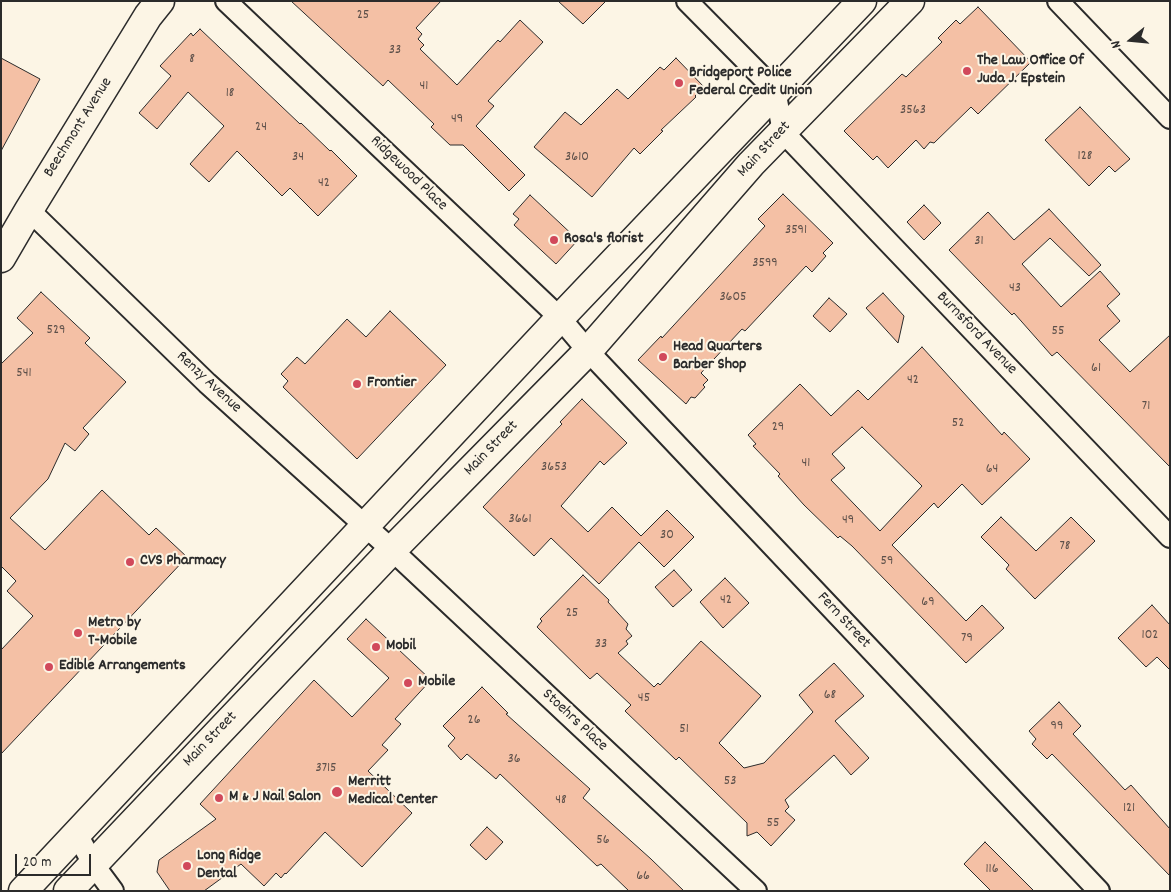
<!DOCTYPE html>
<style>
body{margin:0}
#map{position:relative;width:1171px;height:892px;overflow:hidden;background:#fcf5e5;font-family:Dekko,sans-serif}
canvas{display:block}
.frame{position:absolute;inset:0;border:2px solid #2b2b2b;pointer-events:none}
.north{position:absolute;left:1106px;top:15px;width:50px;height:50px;-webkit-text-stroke:4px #fcf5e5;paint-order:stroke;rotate:253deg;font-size:14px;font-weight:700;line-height:20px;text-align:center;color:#2b2b2b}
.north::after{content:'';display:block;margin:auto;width:18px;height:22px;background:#2b2b2b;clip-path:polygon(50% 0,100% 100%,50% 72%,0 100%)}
.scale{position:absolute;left:15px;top:854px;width:76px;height:22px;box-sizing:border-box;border:2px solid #2b2b2b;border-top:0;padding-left:6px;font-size:15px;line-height:18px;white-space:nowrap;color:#2b2b2b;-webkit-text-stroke:4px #fcf5e5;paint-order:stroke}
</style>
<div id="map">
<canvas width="1171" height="892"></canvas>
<div class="frame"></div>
<div class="north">N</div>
<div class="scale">20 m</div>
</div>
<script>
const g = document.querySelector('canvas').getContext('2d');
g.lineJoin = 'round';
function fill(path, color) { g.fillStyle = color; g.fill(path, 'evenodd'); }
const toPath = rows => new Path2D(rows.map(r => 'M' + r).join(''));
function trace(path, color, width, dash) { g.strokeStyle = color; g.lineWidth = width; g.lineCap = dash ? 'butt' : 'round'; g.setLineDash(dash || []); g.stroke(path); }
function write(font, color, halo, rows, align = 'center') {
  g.font = font + ' Dekko,sans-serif'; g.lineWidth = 4; g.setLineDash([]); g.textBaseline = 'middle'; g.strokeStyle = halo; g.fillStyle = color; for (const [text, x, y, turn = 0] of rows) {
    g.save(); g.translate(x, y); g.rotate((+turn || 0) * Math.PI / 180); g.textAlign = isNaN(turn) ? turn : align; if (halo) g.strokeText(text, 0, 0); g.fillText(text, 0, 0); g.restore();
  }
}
const building = toPath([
 [291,1,441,1,416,28,422,34,418,39,424,45,420,49,457,85,498,40,500,42,520,20,543,42,488,101,494,106,476,126,525,175,509,191,463,145,450,145,431,127,434,124,388,80,383,86,291,1],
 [558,1,606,1,583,24,558,1],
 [978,7,1031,62,978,114,971,107,934,143,930,142,924,149,916,140,888,168,877,156,873,160,844,131,902,74,906,77,942,42,938,38,956,20,960,24,978,7],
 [200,29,300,124,301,123,330,151,331,150,357,176,318,216,290,188,282,196,237,151,209,182,190,164,224,126,188,92,157,129,139,113,171,76,160,66,191,33,193,36,200,29],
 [1,58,40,79,1,151,1,58],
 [676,58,704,87,695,96,696,97,661,130,663,131,640,154,634,148,592,197,534,147,565,112,581,125,617,89,628,99,660,67,664,70,676,58],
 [1080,107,1130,159,1115,172,1109,166,1089,186,1045,140,1080,107],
 [783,194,833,243,823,253,826,256,812,272,806,266,745,331,742,329,701,373,708,380,703,385,705,387,695,398,691,397,686,404,638,360,661,336,662,338,765,226,758,219,783,194],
 [530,195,578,240,556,264,514,225,519,219,513,214,530,195],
 [924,205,941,223,924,240,907,222,924,205],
 [1049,209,1101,265,1089,276,1050,238,1022,264,1061,307,1100,271,1120,294,1107,306,1120,321,1099,340,1130,372,1170,335,1170,467,1057,352,1052,356,1014,313,1012,315,949,250,988,212,1014,240,1049,209],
 [41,292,90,338,85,343,126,382,83,428,89,434,75,451,65,443,48,479,10,518,45,550,102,490,149,535,156,528,187,557,1,754,1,650,33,616,7,591,16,581,1,566,1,364,33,333,17,318,41,292],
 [883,293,904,316,898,343,866,308,883,293],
 [829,298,847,314,830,332,813,316,829,298],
 [390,311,446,365,357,459,283,387,288,381,281,374,297,357,305,364,347,319,366,337,390,311],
 [922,347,1002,435,1004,432,1030,459,982,505,962,484,938,508,934,503,892,545,966,621,982,605,1004,628,966,663,852,546,840,536,838,538,804,505,778,476,780,474,753,446,756,444,748,435,800,384,831,416,858,390,868,400,922,347],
 [862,427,922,486,880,531,831,480,845,468,832,454,862,427],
 [582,399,627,443,604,465,600,461,561,506,588,532,612,507,641,536,667,510,694,537,664,567,639,542,599,584,551,538,534,556,483,507,562,424,560,422,582,399],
 [1001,517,1036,551,1071,517,1095,541,1035,599,1006,569,1009,565,981,537,1001,517],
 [674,570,692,590,673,607,655,587,674,570],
 [583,575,609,600,608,602,628,624,626,629,632,636,626,641,628,644,618,653,654,687,658,683,660,685,701,641,761,696,719,743,744,768,764,763,813,712,799,695,834,663,864,696,835,721,869,758,851,775,834,755,785,800,789,807,785,811,795,820,771,846,757,832,747,836,747,823,679,757,676,760,625,711,631,705,597,673,590,679,537,627,542,621,540,619,583,575],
 [725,578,749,603,723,628,700,602,725,578],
 [1152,605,1170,625,1170,670,1157,657,1146,667,1118,638,1152,605],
 [366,619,431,680,395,719,401,724,382,745,388,750,368,771,412,813,362,867,325,832,286,874,285,873,281,878,276,873,264,886,241,864,204,891,170,891,157,872,159,860,216,819,200,804,314,680,352,717,389,678,347,639,366,619],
 [482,687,508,713,506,714,590,789,583,798,651,859,684,891,629,891,601,864,597,866,500,774,496,779,467,754,461,760,448,746,455,738,443,726,482,687],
 [1059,702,1081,726,1073,734,1125,790,1131,785,1170,829,1170,876,1052,754,1047,759,1032,744,1036,739,1029,731,1059,702],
 [487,827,503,842,486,860,470,845,487,827],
 [985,842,1034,891,991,891,964,864,985,842]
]);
const street = toPath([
 [226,1,560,318,588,351,1099,891],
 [687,1,775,90,783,132,1170,537],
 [1058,1,1170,118],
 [29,210,207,383,392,550,756,891],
 [77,834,93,864,113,891]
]);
const secondary = toPath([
 [1,258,29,210,148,16,160,1]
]);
const primary = toPath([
 [23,891,560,318,862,1],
 [68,891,392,550,588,351,751,164,910,1]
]);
const markers = [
 [967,71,5,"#d1495b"],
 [679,83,5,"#d1495b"],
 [554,240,5,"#d1495b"],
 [663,357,5,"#d1495b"],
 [357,384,5,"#d1495b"],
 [130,562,5,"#d1495b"],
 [78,633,5,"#d1495b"],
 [376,647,5,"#d1495b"],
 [49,667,5,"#d1495b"],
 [408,683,5,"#d1495b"],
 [337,792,6,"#d1495b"],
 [219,798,5,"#d1495b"],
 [187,866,5,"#d1495b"]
];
const numberNames = [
 ["25",363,16],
 ["33",395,51],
 ["8",192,60],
 ["41",424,87],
 ["18",230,94],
 ["3563",913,111],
 ["49",457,120],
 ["24",261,128],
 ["128",1085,157],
 ["34",298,158],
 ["3610",577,158],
 ["42",324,184],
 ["3591",796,231],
 ["31",979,242],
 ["3599",765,264],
 ["43",1015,289],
 ["3605",733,298],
 ["529",56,331],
 ["55",1058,332],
 ["61",1096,369],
 ["541",24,374],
 ["42",913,381],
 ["71",1146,407],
 ["52",958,424],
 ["29",778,428],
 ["41",806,464],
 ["3653",554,468],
 ["64",992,470],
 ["3661",520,520],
 ["49",848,521],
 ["30",667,536],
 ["78",1065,547],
 ["59",887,562],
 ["42",726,601],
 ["69",928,603],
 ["25",572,614],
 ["102",1150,636],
 ["79",967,639],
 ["33",601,645],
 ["68",830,696],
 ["45",644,699],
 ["26",474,721],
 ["99",1057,727],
 ["51",684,730],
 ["36",514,760],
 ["3715",326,769],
 ["53",730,782],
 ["48",561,801],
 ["121",1129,809],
 ["55",773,824],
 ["56",603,841],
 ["116",992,870],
 ["66",643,877]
];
const poiNames = [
 ["The Law Office Of",977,62],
 ["Juda J. Epstein",977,80],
 ["Bridgeport Police",689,74],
 ["Federal Credit Union",689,92],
 ["Rosa's florist",564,240],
 ["Head Quarters",673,348],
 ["Barber Shop",673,366],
 ["Frontier",367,384],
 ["CVS Pharmacy",140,562],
 ["Metro by",88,624],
 ["T-Mobile",88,642],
 ["Mobil",386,647],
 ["Edible Arrangements",59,667],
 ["Mobile",418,683],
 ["Merritt",348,783],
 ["Medical Center",348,801],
 ["M & J Nail Salon",229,798],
 ["Long Ridge",197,857],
 ["Dental",197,875]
];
const streetNames = [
 ["Beechmont Avenue",79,128,-58],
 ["Main Street",765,150,-47],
 ["Ridgewood Place",408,174,44],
 ["Burnsford Avenue",976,334,46],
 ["Renzy Avenue",208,383,43],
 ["Main Street",492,449,-46],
 ["Fern Street",843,621,47],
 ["Stoehrs Place",574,721,43],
 ["Main Street",211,740,-46]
];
fill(building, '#f4c0a5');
trace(building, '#2b2b2b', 1);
trace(street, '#2b2b2b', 24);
trace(secondary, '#2b2b2b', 31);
trace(primary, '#2b2b2b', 31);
trace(street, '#fcf5e5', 20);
trace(secondary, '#fcf5e5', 28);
trace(primary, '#fcf5e5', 28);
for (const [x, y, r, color] of markers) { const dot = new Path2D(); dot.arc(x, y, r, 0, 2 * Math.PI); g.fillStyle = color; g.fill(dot); trace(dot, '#fcf5e5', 2); }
write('14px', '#5d504a', null, numberNames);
write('bold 16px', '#2b2b2b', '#fcf5e5', poiNames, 'left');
write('16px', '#2b2b2b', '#fcf5e5', streetNames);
</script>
